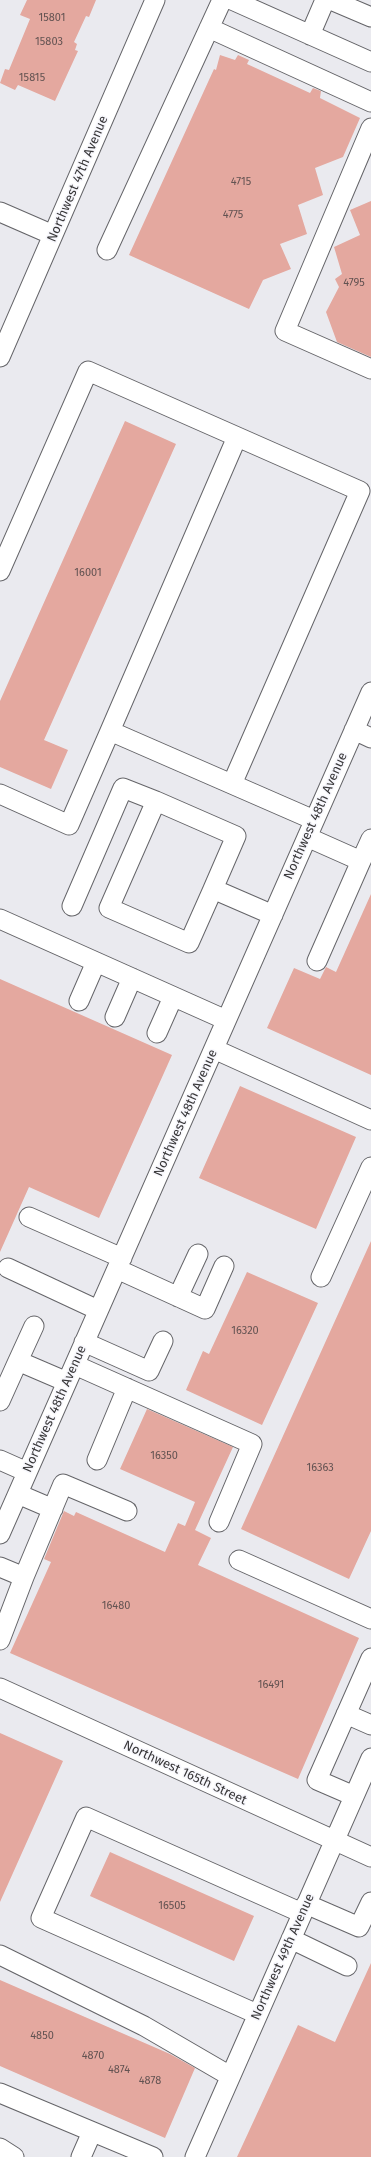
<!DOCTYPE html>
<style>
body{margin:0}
canvas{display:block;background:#eaeaef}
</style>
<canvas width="371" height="2157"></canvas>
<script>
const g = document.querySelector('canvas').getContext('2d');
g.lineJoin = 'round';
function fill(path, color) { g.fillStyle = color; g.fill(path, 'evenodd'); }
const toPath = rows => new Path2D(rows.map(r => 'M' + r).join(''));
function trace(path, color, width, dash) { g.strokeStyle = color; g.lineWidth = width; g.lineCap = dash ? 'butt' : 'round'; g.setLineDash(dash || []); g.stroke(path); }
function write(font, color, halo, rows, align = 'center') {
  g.font = font + ' "Fira Sans",sans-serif'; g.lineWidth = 3; g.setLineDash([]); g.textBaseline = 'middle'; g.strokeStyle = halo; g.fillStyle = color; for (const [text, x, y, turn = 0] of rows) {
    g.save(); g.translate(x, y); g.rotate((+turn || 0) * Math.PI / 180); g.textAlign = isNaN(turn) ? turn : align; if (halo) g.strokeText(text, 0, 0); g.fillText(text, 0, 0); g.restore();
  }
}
const building = toPath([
 [27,0,96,0,89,17,86,16,74,42,77,44,75,50,78,51,55,101,18,85,15,90,0,83,5,69,9,70,30,19,20,15],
 [220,55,235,60,238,55,249,60,247,64,310,93,313,88,321,91,320,98,360,118,343,157,315,168,323,195,298,205,307,234,280,244,291,269,263,280,249,309,129,255,214,69,216,70],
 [371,201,371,357,337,342,326,312,339,287,335,279,342,274,334,247,360,235,350,210],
 [125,421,176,444,44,740,68,750,51,789,0,767,0,701],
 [371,894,371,1075,267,1028,294,968,320,979,326,967,336,972],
 [0,979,172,1055,99,1218,29,1187,0,1252],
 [240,1086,356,1137,316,1229,199,1178],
 [371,1241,371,1531,349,1579,241,1529],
 [247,1272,318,1303,262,1425,186,1390,203,1351,209,1354],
 [147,1409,233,1447,195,1530,211,1538,198,1565,359,1638,298,1779,10,1653,51,1562,44,1559,64,1511,74,1516,76,1512,165,1552,178,1523,185,1526,195,1502,120,1469],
 [0,1733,63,1761,0,1902],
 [110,1852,254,1916,234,1961,90,1896],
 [371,1963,371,2157,237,2157,298,2025,335,2042],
 [0,1980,170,2054,195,2068,165,2138,0,2066]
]);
const minor = toPath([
 [232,0,371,62],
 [331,0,371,17],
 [209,28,371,102],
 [310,35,325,0],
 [371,128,285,331,371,369],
 [0,212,53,235],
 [107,250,222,0],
 [0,357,155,0],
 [0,571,88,371,360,491,232,784],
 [354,730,371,738],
 [110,731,237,437],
 [0,794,69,825,110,731,314,820],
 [307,837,361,861,317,961],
 [361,861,371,839],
 [213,889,236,836,156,801,109,908,189,943,213,889,273,915],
 [72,906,123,788,156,801],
 [0,919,226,1020],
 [79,1001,96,962],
 [115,1017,132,978],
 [157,1033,173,997],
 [214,1049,371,1120],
 [29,1217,122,1258],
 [8,1268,98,1310],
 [117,1269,205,1309,224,1266],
 [321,1277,371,1167],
 [178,1297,198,1254],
 [84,1342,149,1371,163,1341],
 [18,1361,34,1326],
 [75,1365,252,1444,219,1522],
 [0,1401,18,1361,67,1382],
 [0,1460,27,1472],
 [97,1460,127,1388],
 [18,1494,53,1509],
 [0,1534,371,692],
 [239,1560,371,1619],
 [0,1567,24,1577,63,1484,127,1511],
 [0,1640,24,1577],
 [0,1688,371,1857],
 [346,1714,371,1725],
 [354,1796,317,1780,371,1658],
 [306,1904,359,1927,371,1902],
 [291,1939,347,1966],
 [0,1955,144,2026,230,2076],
 [257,2014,41,1918,86,1817,302,1913],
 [0,2093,153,2157],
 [0,2148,14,2157],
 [81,2157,92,2132],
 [195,2157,371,1758]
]);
const numberNames = [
 ["15801",52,18],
 ["15803",49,42],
 ["15815",32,78],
 ["4715",241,182],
 ["4775",233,215],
 ["4795",354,283],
 ["16001",88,573],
 ["16320",245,1331],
 ["16350",164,1456],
 ["16363",320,1468],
 ["16480",116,1606],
 ["16491",271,1685],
 ["16505",172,1906],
 ["4850",42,2036],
 ["4870",93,2056],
 ["4874",119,2070],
 ["4878",150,2081]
];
const streetNames = [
 ["Northwest 47th Avenue",78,179,-67],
 ["Northwest 48th Avenue",316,816,-66],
 ["Northwest 48th Avenue",186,1113,-66],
 ["Northwest 48th Avenue",55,1409,-66],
 ["Northwest 165th Street",185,1773,25],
 ["Northwest 49th Avenue",283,1957,-66]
];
fill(building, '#e4a89f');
trace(minor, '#656569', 21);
trace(minor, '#fff', 19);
write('11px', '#635352', null, numberNames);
write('13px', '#383739', '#f7f7fc', streetNames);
</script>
